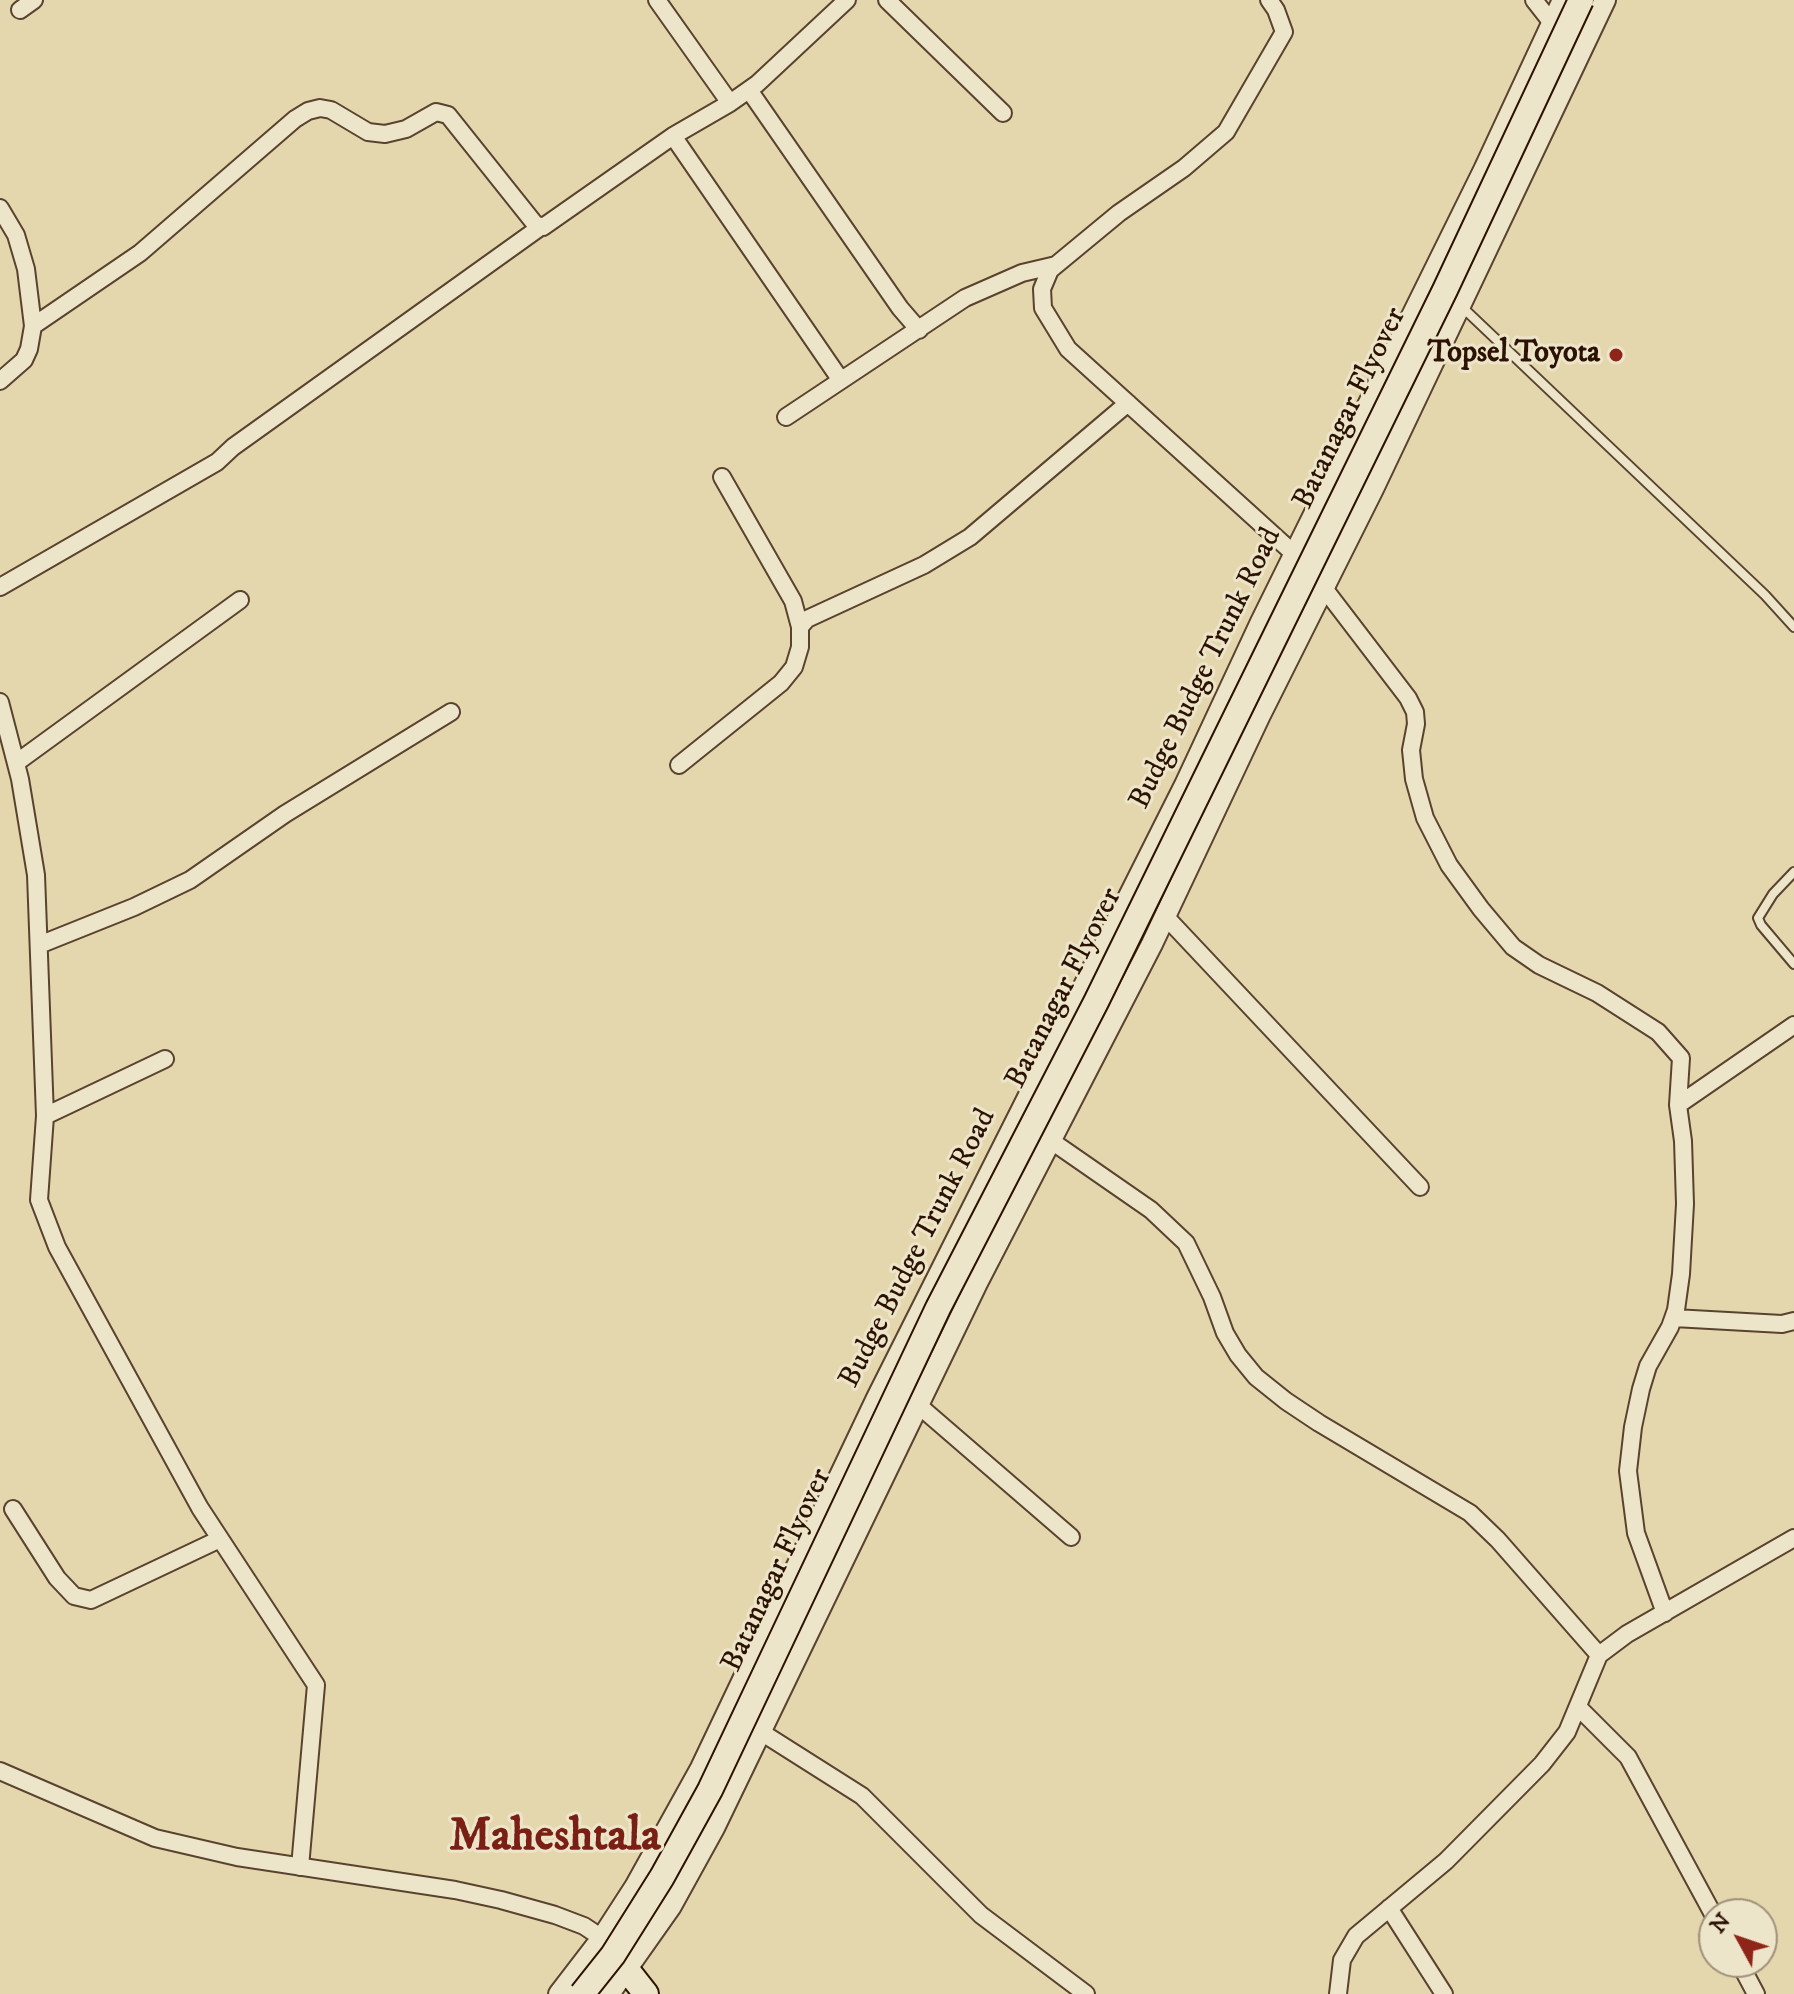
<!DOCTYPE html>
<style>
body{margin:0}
#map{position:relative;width:1794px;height:1994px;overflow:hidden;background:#e4d7ad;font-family:"IM FELL DW Pica",serif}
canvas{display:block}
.north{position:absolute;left:1698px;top:1898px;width:80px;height:80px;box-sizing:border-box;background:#ede5ca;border:2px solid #a0917a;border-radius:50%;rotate:310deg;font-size:22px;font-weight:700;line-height:32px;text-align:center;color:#2c1203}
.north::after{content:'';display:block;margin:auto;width:28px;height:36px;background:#8f2418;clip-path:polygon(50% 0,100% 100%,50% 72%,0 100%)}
</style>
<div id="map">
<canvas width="1794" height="1994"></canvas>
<div class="north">N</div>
</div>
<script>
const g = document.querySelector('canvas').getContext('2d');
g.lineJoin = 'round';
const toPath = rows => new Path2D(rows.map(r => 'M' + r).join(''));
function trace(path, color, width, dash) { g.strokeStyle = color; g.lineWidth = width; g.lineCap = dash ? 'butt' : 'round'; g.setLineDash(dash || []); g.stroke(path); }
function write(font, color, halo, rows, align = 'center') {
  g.font = font + ' "IM FELL DW Pica",serif'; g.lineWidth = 6; g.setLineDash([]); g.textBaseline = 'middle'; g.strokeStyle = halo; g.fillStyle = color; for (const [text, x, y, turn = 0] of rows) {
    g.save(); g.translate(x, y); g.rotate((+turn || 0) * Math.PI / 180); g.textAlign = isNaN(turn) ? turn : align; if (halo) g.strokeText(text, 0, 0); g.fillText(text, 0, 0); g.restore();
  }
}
const service = toPath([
 [1460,305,1765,595,1794,627],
 [1794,872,1773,894,1758,918,1761,925,1794,964]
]);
const minor = toPath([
 [657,0,730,103],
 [887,0,1003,113],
 [1269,0,1276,10,1284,32,1226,132,1184,168,1119,213,1050,270,1042,289,1043,308,1068,349,1302,561],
 [1534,0,1552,23],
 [20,10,34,0],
 [749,90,900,308,919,330],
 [673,136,840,379],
 [0,208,16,235,26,269,33,326,29,349,24,360,0,381],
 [33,326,140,253,295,119,308,111,320,108,331,110,368,132,385,134,406,129,436,112,448,115,535,224,543,227,673,136,730,103,757,84,847,0],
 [786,417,965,298,1022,273,1056,265],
 [722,477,793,601,800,627],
 [1317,579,1408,698,1415,712,1416,724,1411,750,1414,779,1425,818,1449,865,1481,909,1513,947,1539,965,1597,993,1658,1032,1681,1058,1678,1105,1683,1141,1685,1204,1681,1274,1676,1310,1670,1327,1648,1366,1641,1389,1633,1427,1628,1471,1636,1533,1665,1613],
 [0,587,217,462,233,447,539,228],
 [0,702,20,779,36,875,45,1116,39,1200,57,1247,200,1508,316,1685,300,1867],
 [16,763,240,600],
 [679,765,781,683,794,667,800,647,800,627,807,619,924,565,970,537,1128,403],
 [1165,916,1420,1187],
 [39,945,134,907,190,880,285,814,451,712],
 [1678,1105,1794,1025],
 [45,1116,165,1059],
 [1050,1140,1151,1210,1186,1243,1212,1297,1225,1333,1238,1355,1256,1377,1286,1401,1319,1423,1470,1513,1498,1540,1599,1655],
 [1674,1318,1782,1324,1794,1321],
 [917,1404,1071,1537],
 [13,1509,57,1578,74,1596,91,1600,220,1539],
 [1579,1708,1628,1757,1714,1916],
 [761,1732,862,1796,981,1915,1086,1994],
 [0,1771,155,1838,237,1857,455,1890,501,1900,555,1915,584,1926,602,1938],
 [1389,1908,1444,1994],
 [1739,1962,1756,1994],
 [1338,1994,1342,1960,1356,1936,1446,1861,1542,1764,1567,1732,1599,1655,1627,1634,1794,1538]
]);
const tertiary = toPath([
 [559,1994,602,1938,635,1887,701,1768,877,1398,1185,785,1261,622,1484,170,1563,0],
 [609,1994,671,1906,714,1828,977,1283,1152,944,1260,715,1373,489,1605,0]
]);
const secondary = toPath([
 [602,1938,646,1994]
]);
const secondaryBridge = toPath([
 [582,1994,613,1955,662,1877,710,1790,938,1308,1096,1002,1445,290,1581,0]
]);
const markers = [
 [1616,355,8,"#8f2418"]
];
const poiNames = [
 ["Topsel Toyota",1600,355]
];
const streetNames = [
 ["Batanagar Flyover",1351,409,-64],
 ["Budge Budge Trunk Road",1207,669,-64],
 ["Batanagar Flyover",1065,989,-63],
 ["Budge Budge Trunk Road",919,1249,-63],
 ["Batanagar Flyover",778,1571,-65]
];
const townNames = [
 ["Maheshtala",555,1839]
];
trace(service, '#5a432e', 12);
trace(minor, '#5a432e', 20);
trace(tertiary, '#5a432e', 24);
trace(secondary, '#2c1203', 28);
trace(service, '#ede5ca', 8);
trace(minor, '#ede5ca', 16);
trace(tertiary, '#ede5ca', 20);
trace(secondary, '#ede5ca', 24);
trace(secondaryBridge, '#2c1203', 28, []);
trace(secondaryBridge, '#ede5ca', 24);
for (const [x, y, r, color] of markers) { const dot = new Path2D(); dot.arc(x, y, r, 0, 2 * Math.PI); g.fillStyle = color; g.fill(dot); trace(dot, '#ede5ca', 3); }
write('bold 30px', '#2c1203', '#ede5ca', poiNames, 'right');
write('30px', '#2c1203', '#ede5ca', streetNames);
write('bold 46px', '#7a1f14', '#ede5ca', townNames);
</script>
